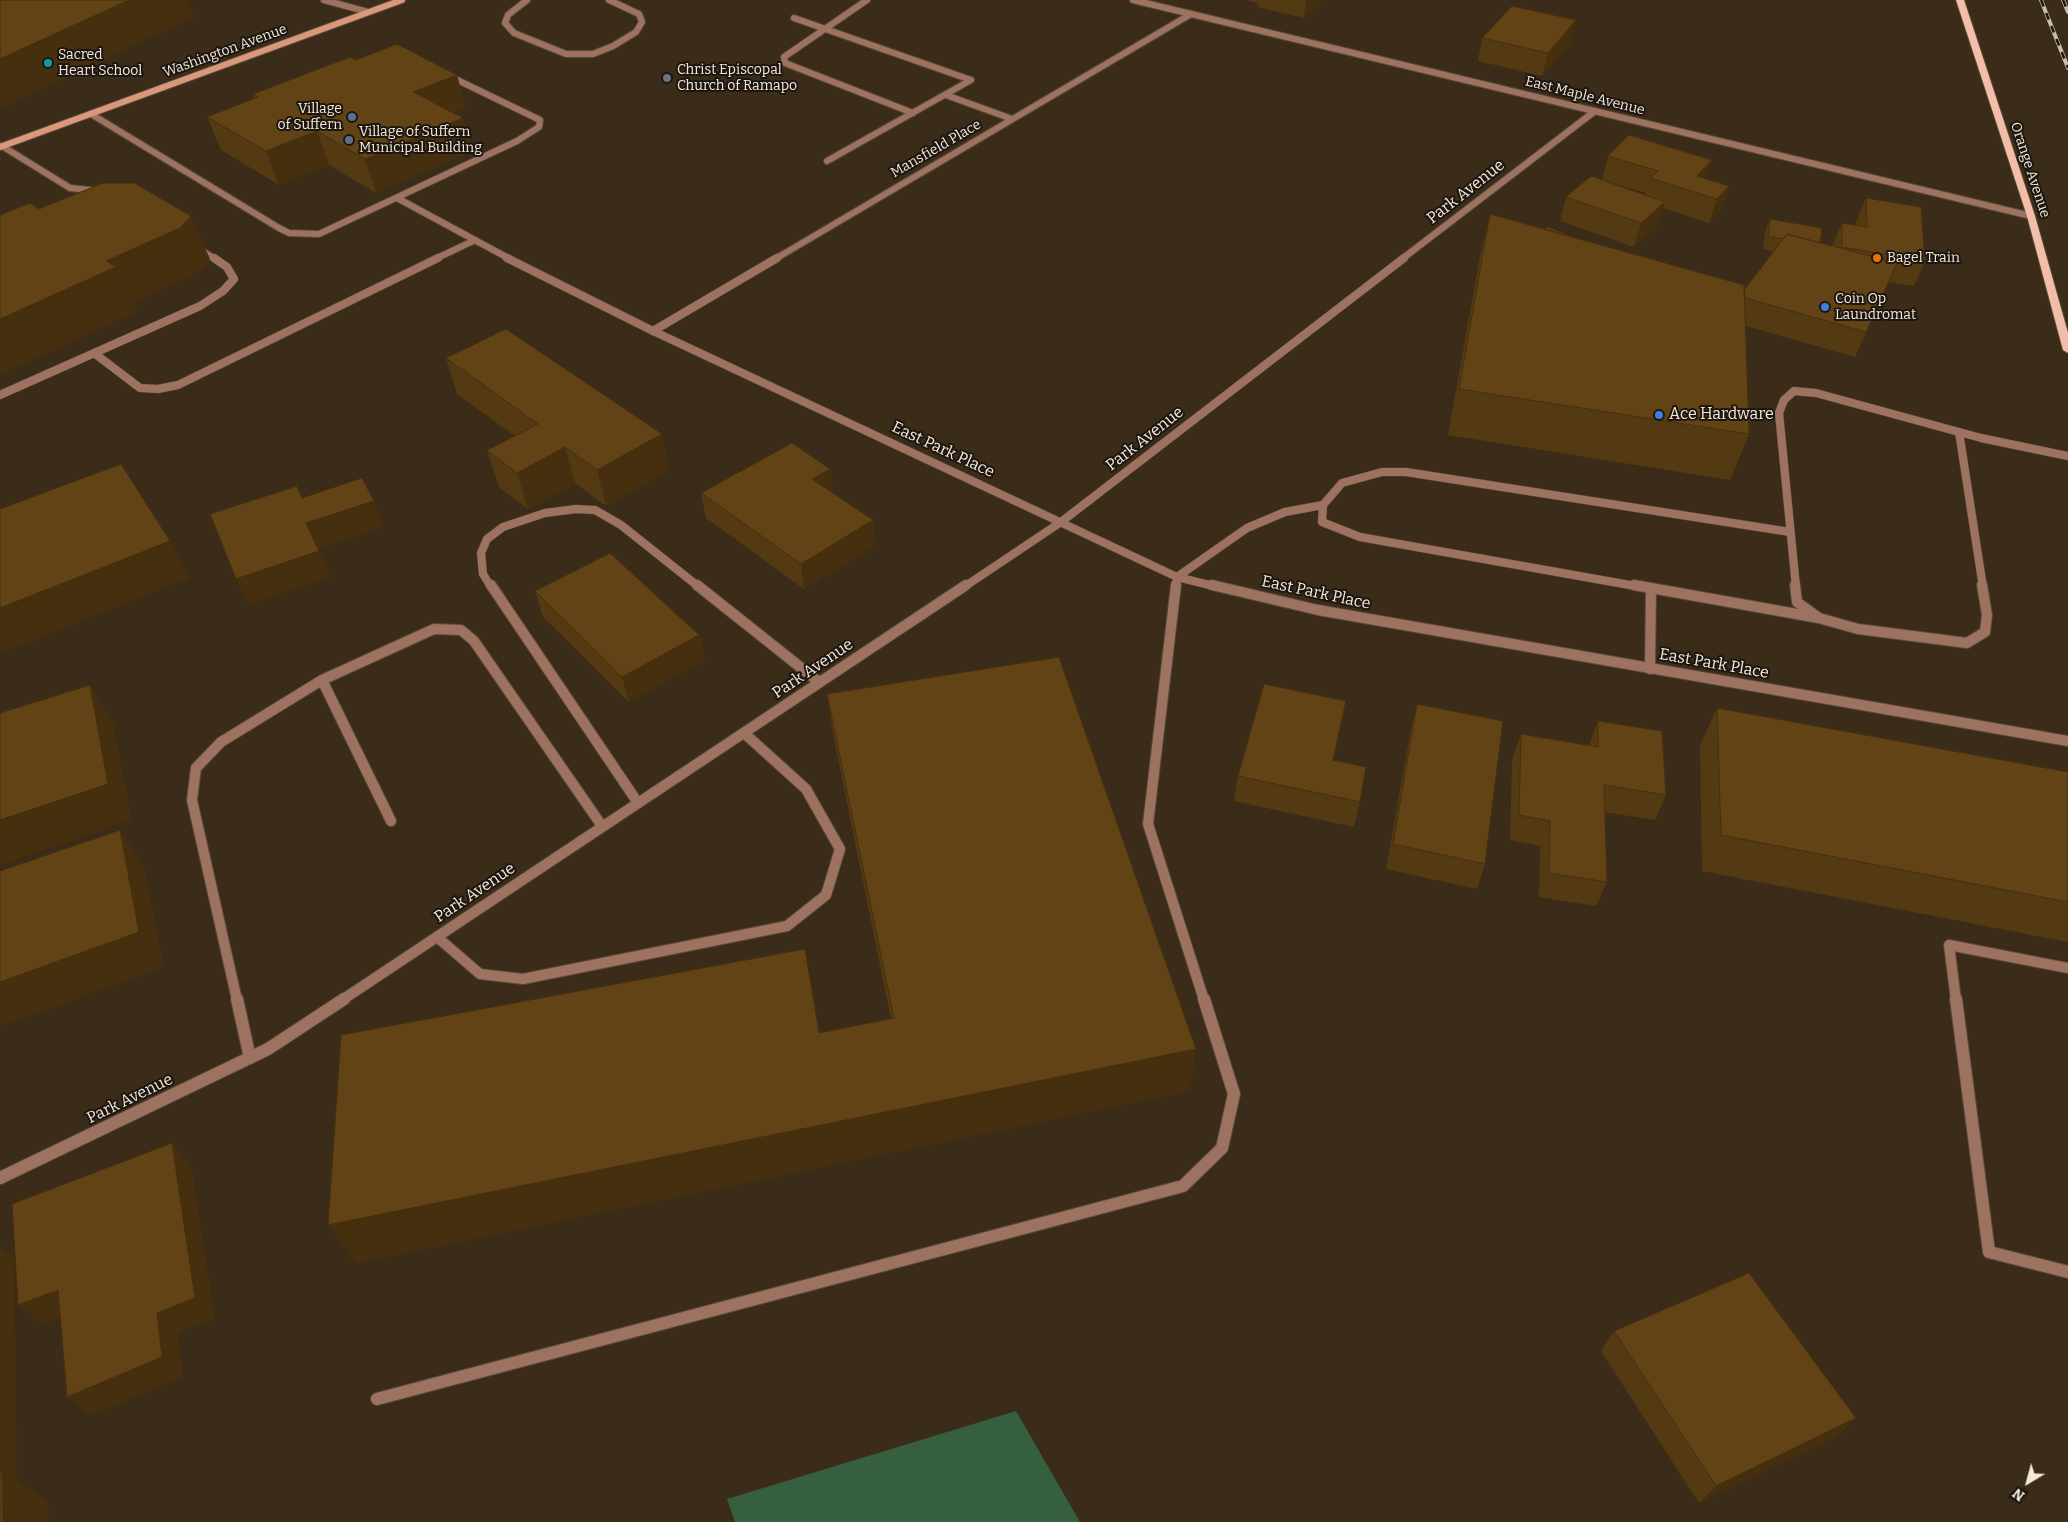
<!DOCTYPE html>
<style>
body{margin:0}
#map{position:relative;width:2068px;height:1522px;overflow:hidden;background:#3b2c19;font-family:Bitter,serif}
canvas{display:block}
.north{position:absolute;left:2003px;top:1457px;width:50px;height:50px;-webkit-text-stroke:4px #1d160e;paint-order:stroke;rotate:217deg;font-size:14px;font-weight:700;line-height:20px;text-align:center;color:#f3e9dd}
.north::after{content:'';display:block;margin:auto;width:18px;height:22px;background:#f3e9dd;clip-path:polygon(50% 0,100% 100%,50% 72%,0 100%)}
</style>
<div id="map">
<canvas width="2068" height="1522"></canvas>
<div class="north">N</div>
</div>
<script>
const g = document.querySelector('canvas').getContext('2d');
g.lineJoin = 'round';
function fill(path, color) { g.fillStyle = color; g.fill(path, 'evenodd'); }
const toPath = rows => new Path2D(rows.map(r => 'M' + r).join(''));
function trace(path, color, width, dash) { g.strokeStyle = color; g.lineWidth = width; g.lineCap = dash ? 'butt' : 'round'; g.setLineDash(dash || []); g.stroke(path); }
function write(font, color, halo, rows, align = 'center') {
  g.font = font + ' Bitter,serif'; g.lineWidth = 4; g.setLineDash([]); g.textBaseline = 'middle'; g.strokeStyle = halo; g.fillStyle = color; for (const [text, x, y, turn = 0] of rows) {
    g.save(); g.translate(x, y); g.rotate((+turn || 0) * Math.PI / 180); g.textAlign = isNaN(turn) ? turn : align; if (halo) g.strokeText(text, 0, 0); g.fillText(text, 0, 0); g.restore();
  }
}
const green = toPath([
 [1016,1411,1080,1522,735,1522,727,1499]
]);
const laneFar3 = toPath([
 [527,0,508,15,505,23,514,33,566,54,593,54,613,46,636,32,642,22,639,14,609,0],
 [867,0,784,57,785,63,913,113],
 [794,18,971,80],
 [946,95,1012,119],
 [91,114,279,228,289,233,319,234,517,141,539,127,540,120,447,75],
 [2,146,70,188,99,191],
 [827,161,971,80],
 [397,198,510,259],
 [198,248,215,259],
 [435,259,473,241]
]);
const laneFar2 = toPath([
 [507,258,653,331],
 [94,353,140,388,158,389,178,385,438,258],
 [0,395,200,306,223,291,234,279,227,267,214,258],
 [1959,432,1983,587],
 [491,587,483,574,481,553,487,539,503,527,545,513,576,509,595,510,621,525,699,587],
 [1176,587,1177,577,1247,528,1285,512,1323,505],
 [1641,587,1360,537,1322,522,1323,505,1342,483,1382,472,1406,472,1790,532],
 [1796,587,1779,413,1784,400,1794,391,1816,393,1981,438,2068,456]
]);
const laneFar1 = toPath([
 [491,585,638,803],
 [697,585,819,682],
 [1176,585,1148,824,1204,1000],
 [1634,585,1819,618],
 [1795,585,1797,602,1819,618,1858,629,1967,643,1985,632,1987,615,1982,585],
 [1650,669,1651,588],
 [322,680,391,821],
 [437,937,480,974,523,979,787,926,826,895,840,849,806,789,744,733],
 [237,1000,192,800,196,768,221,742,322,680,434,629,461,630,474,641,602,826],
 [1956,1000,1949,945,2068,968]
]);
const lane = toPath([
 [237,999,250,1058],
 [1956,999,1989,1252,2068,1272],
 [377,1399,1183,1186,1222,1148,1234,1094,1204,999]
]);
const streetFar3 = toPath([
 [324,0,368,12],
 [1133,0,2031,216],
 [775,259,1191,14],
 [1402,259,1595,111]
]);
const streetFar2 = toPath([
 [653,331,1177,577,1218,587],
 [653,331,777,258],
 [964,587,1061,522,1404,258]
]);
const streetFar1 = toPath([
 [1212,585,1318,610,2068,741],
 [342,1000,966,585]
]);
const street = toPath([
 [0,1178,268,1049,344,999]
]);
const secondary = toPath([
 [0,147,402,0]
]);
const primary = toPath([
 [1956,0,1964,0,2035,216,2068,333,2068,353,2063,350,2027,216,1956,0]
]);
const rail = toPath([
 [2041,0,2068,68],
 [2063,0,2068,12]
]);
const wall = toPath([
 [1248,0,1324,0,1304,18,1257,7,1258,3,1248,1],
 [1576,20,1570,43,1542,76,1478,61,1482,38],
 [253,94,466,107,453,113,463,118,472,151,376,193,329,165,279,185,221,150,207,117,254,99],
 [1608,156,1712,160,1705,179,1729,186,1721,210,1709,223,1663,208,1657,226,1634,247,1560,221,1566,197,1645,195,1646,193,1602,180],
 [1866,198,1925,261,1914,286,1889,282,1855,357,1746,326,1749,434,1730,480,1448,435,1480,257,1490,214,1587,241,1744,290,1774,251,1763,249,1765,232,1770,219,1820,243,1832,246,1842,223,1856,225,1856,222],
 [446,358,669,471,606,506,575,483,528,509,499,487,487,450,515,436,457,394],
 [830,469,833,493,873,520,875,546,804,589,706,518,701,493],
 [535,591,699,635,705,660,629,702,543,617],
 [827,694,1190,1091,356,1263,805,949,820,1032,891,1019,834,739],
 [1417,704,1485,864,1477,889,1386,869,1411,729],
 [1717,708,2068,772,2068,942,1702,871,1700,745],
 [1598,721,1666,795,1655,820,1605,812,1607,882,1596,906,1539,897,1540,846,1510,840,1512,760,1521,734,1589,745],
 [1333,761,1360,802,1354,827,1234,801,1238,776],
 [1614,1331,1856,1418,1836,1437,1699,1503,1601,1351]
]);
const shadedWall = toPath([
 [129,0,187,0,194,17,0,109,0,59],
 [1306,0,1324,0,1304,18],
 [1576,20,1570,43,1542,76,1548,53],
 [457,75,466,107,423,125,413,92],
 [463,118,472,151,376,193,365,159],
 [317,131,329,165,279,185,266,151],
 [1712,160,1704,184,1697,176],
 [1729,186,1721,210,1709,223,1717,199],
 [1665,202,1657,226,1634,247,1641,223],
 [191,216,210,259,199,272,133,302,138,311,0,375,0,319,106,261],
 [662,434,669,471,606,506,597,470],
 [565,447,575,483,528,509,517,473],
 [830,469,833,494,812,479],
 [374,501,384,527,318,549,306,523],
 [873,520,875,546,804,589,801,564],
 [170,541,189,578,0,654,0,608],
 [319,551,331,577,249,605,236,579],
 [699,635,705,660,629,702,622,677],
 [90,685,113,722,132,820,0,865,0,820],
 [120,830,144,866,164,967,0,1027,0,982],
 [805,949,813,992,827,1074,819,1033],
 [1196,1049,1190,1091,356,1263,328,1225],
 [172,1143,191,1165,215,1319,178,1333,183,1377,91,1416,67,1397,157,1313],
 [0,1246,14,1258,17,1480,48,1502,49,1522,3,1522,0,1503],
 [58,1290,81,1310,42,1325,18,1305],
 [1856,1418,1836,1437,1699,1503,1716,1486]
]);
const building = toPath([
 [0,0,129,0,0,59,0,0],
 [1512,6,1576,20,1548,53,1482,38,1512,6],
 [397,44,457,75,413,92,463,118,365,159,317,131,266,151,207,117,258,97,253,94,350,57,356,60,397,44],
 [1629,135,1712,160,1697,176,1729,186,1717,199,1650,178,1658,171,1608,156,1629,135],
 [1591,176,1665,202,1641,223,1566,197,1591,176],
 [103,183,134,183,191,216,180,228,106,261,116,267,0,319,0,215,30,203,39,209,103,183],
 [1866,198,1921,207,1925,261,1842,247,1842,223,1867,227,1866,198],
 [1490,214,1744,285,1749,434,1459,389,1490,214],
 [1770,219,1822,228,1820,243,1787,234,1783,239,1768,236,1770,219],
 [1547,227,1587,241,1544,229,1547,227],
 [1787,234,1897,263,1866,332,1745,298,1744,290,1787,234],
 [506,329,662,434,597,470,565,447,517,473,487,450,538,424,446,358,506,329],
 [792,443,830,469,812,479,873,520,801,564,701,493,792,443],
 [121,464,170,541,0,608,0,509,121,464],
 [362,478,374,501,306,523,319,551,236,579,210,514,297,486,302,498,362,478],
 [610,553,699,635,622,677,535,591,610,553],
 [1059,657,1196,1049,328,1225,341,1035,805,949,819,1033,894,1018,827,694,1059,657],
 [1264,684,1346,701,1333,760,1366,767,1360,802,1238,776,1264,684],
 [90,685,108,784,0,820,0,713,90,685],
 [1417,704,1503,721,1485,864,1393,844,1417,704],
 [1717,708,2068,772,2068,902,1721,835,1717,708],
 [1598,721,1662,731,1666,795,1604,785,1607,882,1549,873,1550,821,1519,815,1521,734,1598,747,1598,721],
 [120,830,139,932,0,982,0,871,120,830],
 [172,1143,195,1298,157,1313,162,1357,67,1397,58,1290,18,1305,12,1204,172,1143],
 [1749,1273,1856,1418,1716,1486,1614,1331,1749,1273],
 [2,1470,3,1522,0,1522,0,1471,2,1470]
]);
const markers = [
 [48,63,5,"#0f9aa8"],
 [667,78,5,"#6b7280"],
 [352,117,5,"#5c6f8a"],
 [349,140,5,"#5c6f8a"],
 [1877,258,5,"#e8710a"],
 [1825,307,5,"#3f7fe0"],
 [1659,415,5,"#3f7fe0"]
];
const farStreetnames = [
 ["Washington Avenue",225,51,-20],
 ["East Maple Avenue",1585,96,14],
 ["Mansfield Place",936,149,-30],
 ["Orange Avenue",2030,170,72]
];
const farPoinames = [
 ["Sacred",58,55],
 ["Heart School",58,71],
 ["Christ Episcopal",677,70],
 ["Church of Ramapo",677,86],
 ["Village",342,109,"right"],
 ["of Suffern",342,125,"right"],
 ["Village of Suffern",359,132],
 ["Municipal Building",359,148],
 ["Bagel Train",1887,258],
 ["Coin Op",1835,299],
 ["Laundromat",1835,315]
];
const streetNames = [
 ["Park Avenue",1466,192,-38],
 ["Park Avenue",1145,439,-38],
 ["East Park Place",943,450,25],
 ["East Park Place",1316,593,12],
 ["East Park Place",1714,664,10],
 ["Park Avenue",813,669,-34],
 ["Park Avenue",475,893,-34],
 ["Park Avenue",130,1099,-26]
];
const poiNames = [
 ["Ace Hardware",1669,415]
];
fill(green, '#355f3f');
trace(laneFar3, '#584a38', 8);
trace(laneFar2, '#584a38', 9);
trace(laneFar1, '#584a38', 12);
trace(lane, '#584a38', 14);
trace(streetFar3, '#584a38', 8);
trace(streetFar2, '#584a38', 9);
trace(streetFar1, '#584a38', 12);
trace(street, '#584a38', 14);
trace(secondary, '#584a38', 8);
trace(primary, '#584a38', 2);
trace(laneFar3, '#9d7261', 6);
trace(laneFar2, '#9d7261', 8);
trace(laneFar1, '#9d7261', 10);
trace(lane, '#9d7261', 12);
trace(streetFar3, '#9d7261', 6);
trace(streetFar2, '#9d7261', 8);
trace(streetFar1, '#9d7261', 10);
trace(street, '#9d7261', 12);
trace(secondary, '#db977c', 6);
fill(primary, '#f3bea9');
trace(rail, '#c7bcaf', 4);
trace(rail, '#1d160e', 2.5, [7]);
fill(wall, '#543a13');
fill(shadedWall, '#452f0f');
fill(building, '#624316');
trace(building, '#452f0f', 1);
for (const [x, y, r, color] of markers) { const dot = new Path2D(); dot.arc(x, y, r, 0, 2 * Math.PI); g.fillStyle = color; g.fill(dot); trace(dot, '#1d160e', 2); }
write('14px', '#f3e9dd', '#1d160e', farStreetnames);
write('14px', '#f3e9dd', '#1d160e', farPoinames, 'left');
write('16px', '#f3e9dd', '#1d160e', streetNames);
write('16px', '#f3e9dd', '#1d160e', poiNames, 'left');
</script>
